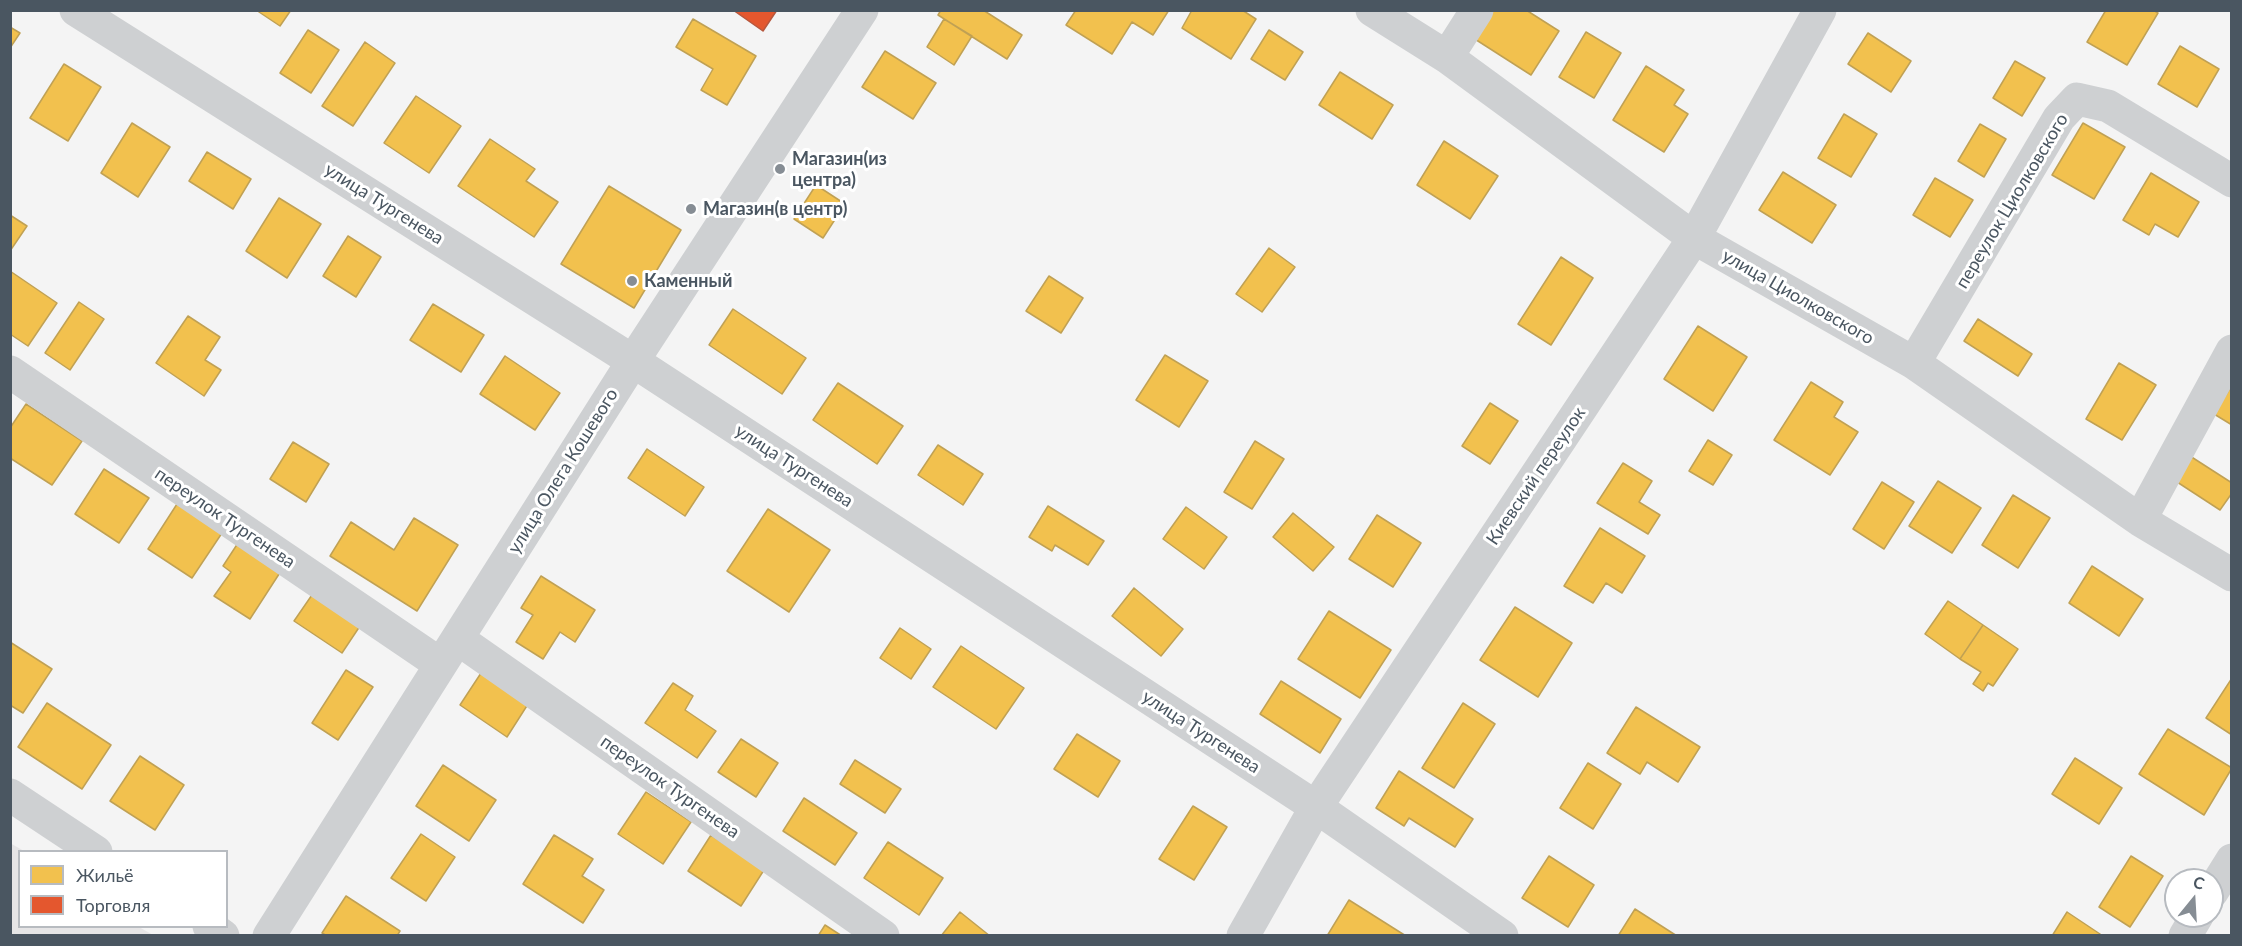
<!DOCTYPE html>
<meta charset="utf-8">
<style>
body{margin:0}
#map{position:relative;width:2242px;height:946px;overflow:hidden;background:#f4f4f4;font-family:Lato,sans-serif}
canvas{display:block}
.frame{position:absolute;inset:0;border:12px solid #4a5661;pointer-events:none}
.legend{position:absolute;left:18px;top:850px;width:210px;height:78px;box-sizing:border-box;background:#fff;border:2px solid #b7bbc0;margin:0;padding:8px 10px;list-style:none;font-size:18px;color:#4a5661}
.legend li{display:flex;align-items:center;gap:12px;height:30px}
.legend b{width:30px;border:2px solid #b7bbc0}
.north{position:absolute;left:2164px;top:868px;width:60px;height:60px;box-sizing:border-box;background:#fff;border:2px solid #b7bbc0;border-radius:50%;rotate:18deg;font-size:16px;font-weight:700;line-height:24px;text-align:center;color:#4a5661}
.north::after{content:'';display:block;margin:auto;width:21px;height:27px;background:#868d94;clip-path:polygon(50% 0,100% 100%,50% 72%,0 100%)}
</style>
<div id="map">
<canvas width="2242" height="946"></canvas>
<div class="frame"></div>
<ul class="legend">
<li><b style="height:16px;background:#f2c14e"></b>Жильё</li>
<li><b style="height:16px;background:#e4572e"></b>Торговля</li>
</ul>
<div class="north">С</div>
</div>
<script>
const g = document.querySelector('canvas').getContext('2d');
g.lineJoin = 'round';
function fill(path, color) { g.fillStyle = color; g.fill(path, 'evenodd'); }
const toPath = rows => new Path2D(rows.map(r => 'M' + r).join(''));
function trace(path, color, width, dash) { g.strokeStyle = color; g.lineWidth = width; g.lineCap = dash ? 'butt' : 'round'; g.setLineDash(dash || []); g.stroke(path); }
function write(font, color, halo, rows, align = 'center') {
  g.font = font + ' Lato,sans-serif'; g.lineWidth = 6; g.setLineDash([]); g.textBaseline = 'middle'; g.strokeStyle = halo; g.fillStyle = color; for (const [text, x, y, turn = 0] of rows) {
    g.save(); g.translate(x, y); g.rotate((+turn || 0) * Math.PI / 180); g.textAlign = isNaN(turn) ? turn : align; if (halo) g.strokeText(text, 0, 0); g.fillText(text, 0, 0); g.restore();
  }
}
const education = toPath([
 [10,843,24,851,20,852,20,926,139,927,153,935,11,935]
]);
const homes = toPath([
 [256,10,291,10,280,26,256,10],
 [941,10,983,10,1022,35,1007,59,938,15,941,10],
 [1076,10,1169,10,1153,35,1132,22,1112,54,1066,25,1076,10],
 [1192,10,1242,10,1256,19,1231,59,1182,28,1192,10],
 [1481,10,1526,10,1559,31,1531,75,1467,34,1481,10],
 [2106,10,2153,10,2158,13,2127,65,2087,42,2106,10],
 [693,19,756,56,727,105,701,90,713,69,676,47,693,19],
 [944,19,972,36,954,65,927,47,944,19],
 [10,27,20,33,10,48,10,27],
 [308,30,339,50,311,93,280,73,308,30],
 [1269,30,1303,52,1285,80,1251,59,1269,30],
 [1586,32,1621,53,1594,98,1559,77,1586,32],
 [1868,33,1911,61,1891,92,1848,64,1868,33],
 [365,42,395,63,353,126,322,106,365,42],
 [2180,46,2219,69,2197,107,2158,84,2180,46],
 [885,51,936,83,913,119,862,87,885,51],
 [2015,61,2045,78,2022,116,1993,98,2015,61],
 [64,64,101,87,68,141,30,118,64,64],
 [1646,66,1684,90,1674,105,1688,114,1664,152,1613,120,1646,66],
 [1340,72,1393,105,1372,139,1319,105,1340,72],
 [416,96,461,126,429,173,384,143,416,96],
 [1844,114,1877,134,1851,177,1818,158,1844,114],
 [132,123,170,147,138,197,101,173,132,123],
 [2083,123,2125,147,2094,199,2052,175,2083,123],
 [1980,124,2006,139,1984,177,1958,161,1980,124],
 [490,139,535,169,526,181,558,202,534,237,458,186,490,139],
 [1444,141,1498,176,1470,219,1417,185,1444,141],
 [207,152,251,179,233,209,189,181,207,152],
 [1783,172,1836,205,1812,243,1759,210,1783,172],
 [2151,173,2199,202,2178,237,2155,224,2149,235,2123,220,2151,173],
 [1935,178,1973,200,1950,237,1913,215,1935,178],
 [816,185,845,204,823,238,794,219,816,185],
 [609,186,681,230,634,308,561,264,609,186],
 [279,198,321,224,287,278,246,251,279,198],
 [10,215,27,226,10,251,10,215],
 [348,236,381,257,356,297,323,276,348,236],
 [1269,248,1295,267,1262,312,1236,294,1269,248],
 [1561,257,1593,278,1551,345,1518,324,1561,257],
 [10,271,57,303,28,346,10,334,10,271],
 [1049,276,1083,298,1061,333,1026,311,1049,276],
 [79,302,104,319,70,370,45,353,79,302],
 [433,304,484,335,461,372,410,340,433,304],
 [733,309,806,358,782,394,709,345,733,309],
 [188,316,220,337,205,360,221,370,204,396,156,363,188,316],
 [1978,319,2032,354,2018,376,1964,341,1978,319],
 [1698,326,1747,357,1713,411,1664,379,1698,326],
 [1165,355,1208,381,1179,427,1136,400,1165,355],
 [505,356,560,393,535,430,480,394,505,356],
 [2119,363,2156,385,2122,440,2086,419,2119,363],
 [1811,382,1843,402,1834,417,1858,432,1830,475,1774,440,1811,382],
 [838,383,903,426,877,464,813,420,838,383],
 [2232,385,2232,425,2214,414,2232,385],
 [1490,403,1518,421,1490,464,1462,446,1490,403],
 [26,404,82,441,52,485,10,458,10,428,26,404],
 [1708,440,1732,455,1713,485,1689,471,1708,440],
 [1255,441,1284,459,1252,509,1224,492,1255,441],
 [293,442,329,464,306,502,270,479,293,442],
 [938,445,983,474,963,505,918,475,938,445],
 [647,449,704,487,685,516,628,478,647,449],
 [2190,456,2232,483,2232,493,2220,510,2174,480,2190,456],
 [1623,463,1652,481,1639,502,1660,515,1648,534,1597,503,1623,463],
 [104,469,149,498,119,543,75,514,104,469],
 [1938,481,1981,508,1952,553,1909,526,1938,481],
 [1882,482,1914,502,1884,549,1853,529,1882,482],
 [2013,495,2050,518,2018,568,1982,545,2013,495],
 [177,504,222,533,192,578,148,549,177,504],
 [1048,506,1104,541,1088,565,1055,545,1052,551,1029,537,1048,506],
 [1186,507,1227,537,1204,569,1163,539,1186,507],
 [768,509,830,550,789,612,727,571,768,509],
 [1293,513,1334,547,1313,571,1273,537,1293,513],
 [1377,515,1421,543,1393,587,1349,559,1377,515],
 [414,518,458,545,417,611,330,556,351,522,394,550,414,518],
 [1600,528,1645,556,1622,593,1606,583,1593,603,1564,586,1600,528],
 [238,543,281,571,250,619,214,596,231,572,223,566,238,543],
 [2092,566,2143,599,2119,636,2069,603,2092,566],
 [541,576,595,610,575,642,560,632,543,659,516,642,533,615,521,608,541,576],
 [1134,588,1183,629,1161,656,1112,616,1134,588],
 [314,592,362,623,342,653,294,621,314,592],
 [1948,601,1983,625,1960,659,1925,634,1948,601],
 [1515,607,1572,643,1538,697,1480,660,1515,607],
 [1329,611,1391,650,1360,698,1298,659,1329,611],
 [1983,625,2018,649,1993,686,1988,683,1983,691,1973,684,1981,672,1960,659,1983,625],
 [900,628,931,649,911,679,880,658,900,628],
 [10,642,52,669,23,713,10,705,10,642],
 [961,646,1024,688,996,729,933,687,961,646],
 [346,670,373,687,338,740,312,723,346,670],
 [483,670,530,701,507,737,460,705,483,670],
 [2232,678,2232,735,2206,718,2232,678],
 [1281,681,1341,719,1320,753,1260,714,1281,681],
 [673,683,693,696,685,710,716,731,697,758,645,723,673,683],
 [47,703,111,745,82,789,18,747,47,703],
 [1463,703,1495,724,1454,788,1422,768,1463,703],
 [1636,707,1700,747,1678,782,1647,762,1640,774,1607,753,1636,707],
 [2168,729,2232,768,2204,815,2139,774,2168,729],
 [1077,734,1120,761,1098,797,1054,769,1077,734],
 [741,739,778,763,756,797,718,772,741,739],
 [140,756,184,785,155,830,110,801,140,756],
 [2075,758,2122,788,2099,824,2052,794,2075,758],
 [855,760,901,789,885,813,840,784,855,760],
 [1588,763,1621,784,1593,829,1560,808,1588,763],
 [443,765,496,800,469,841,416,806,443,765],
 [1399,771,1473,819,1455,847,1409,818,1404,826,1376,808,1399,771],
 [646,792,691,822,663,864,618,834,646,792],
 [804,798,857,833,835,865,783,831,804,798],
 [1193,806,1227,827,1194,880,1159,859,1193,806],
 [421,834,455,857,426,901,391,878,421,834],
 [554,835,593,859,582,876,604,890,583,923,523,884,554,835],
 [711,835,764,870,741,906,688,871,711,835],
 [888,842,943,878,919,915,864,878,888,842],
 [1549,856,1594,885,1568,927,1522,898,1549,856],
 [2131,856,2163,876,2130,927,2099,907,2131,856],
 [346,896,400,931,397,936,327,936,322,933,346,896],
 [1349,900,1406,936,1327,936,1349,900],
 [1635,909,1677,936,1618,936,1635,909],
 [960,912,990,936,941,936,960,912],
 [2067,912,2103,936,2052,936,2067,912],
 [825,925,842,936,818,936,825,925]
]);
const shops = toPath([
 [733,10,777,10,763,31,733,10]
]);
const minor = toPath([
 [76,10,633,361,1316,807,1502,936],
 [1372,10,1447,57,1694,238,1914,363,2140,520,2232,575],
 [1447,57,1477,10],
 [1914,363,2059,118,2077,99,2108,106,2232,181],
 [10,372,440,664],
 [2140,520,2232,351],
 [458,639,883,936],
 [10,795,96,852],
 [2212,892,2232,860],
 [209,926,223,936],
 [269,936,633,361,862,10],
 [1243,936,1316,807,1694,238,1820,10],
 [2185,936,2197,916]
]);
const markers = [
 [780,169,6,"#868d94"],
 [691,209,6,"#868d94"],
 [632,281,6,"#868d94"]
];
const poiNames = [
 ["Магазин(из",792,159],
 ["центра)",792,180],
 ["Магазин(в центр)",703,209],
 ["Каменный",644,281]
];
const streetNames = [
 ["переулок Циолковского",2012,201,-59],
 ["улица Тургенева",384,204,32],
 ["улица Циолковского",1798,297,30],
 ["улица Тургенева",794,466,33],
 ["улица Олега Кошевого",563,471,-58],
 ["Киевский переулок",1536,476,-56],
 ["переулок Тургенева",225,518,34],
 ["улица Тургенева",1201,732,33],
 ["переулок Тургенева",670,787,35]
];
fill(education, '#e6e5e6');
fill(homes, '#f2c14e');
trace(homes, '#c0a154', 1.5);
fill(shops, '#e4572e');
trace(shops, '#b6573d', 1.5);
trace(minor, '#ced0d2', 33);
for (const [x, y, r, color] of markers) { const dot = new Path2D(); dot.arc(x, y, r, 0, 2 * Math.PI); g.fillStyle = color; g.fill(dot); trace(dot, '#fff', 2); }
write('bold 18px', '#4a5661', '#fff', poiNames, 'left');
write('18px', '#4a5661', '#fff', streetNames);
</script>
